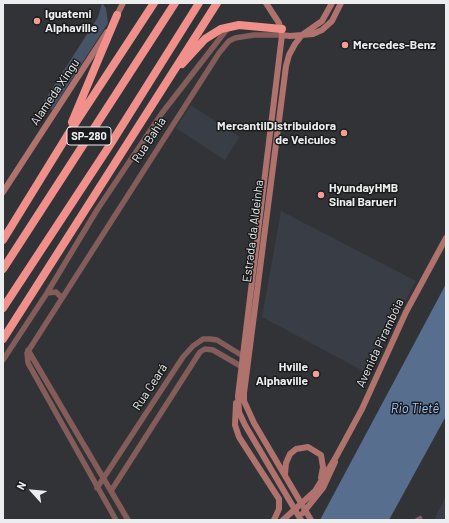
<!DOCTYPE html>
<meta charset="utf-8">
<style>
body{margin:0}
#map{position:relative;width:449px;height:523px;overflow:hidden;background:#313337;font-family:Barlow,sans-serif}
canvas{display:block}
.frame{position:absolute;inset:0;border:4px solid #ecedef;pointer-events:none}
.north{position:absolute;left:12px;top:471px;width:40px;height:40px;-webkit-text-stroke:3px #1a1b1c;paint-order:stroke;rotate:297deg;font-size:11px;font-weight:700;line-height:16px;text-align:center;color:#ecedef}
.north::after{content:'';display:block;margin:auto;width:14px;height:18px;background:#ecedef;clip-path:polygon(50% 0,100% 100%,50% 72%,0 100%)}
</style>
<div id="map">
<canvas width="449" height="523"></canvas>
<div class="frame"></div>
<div class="north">N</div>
</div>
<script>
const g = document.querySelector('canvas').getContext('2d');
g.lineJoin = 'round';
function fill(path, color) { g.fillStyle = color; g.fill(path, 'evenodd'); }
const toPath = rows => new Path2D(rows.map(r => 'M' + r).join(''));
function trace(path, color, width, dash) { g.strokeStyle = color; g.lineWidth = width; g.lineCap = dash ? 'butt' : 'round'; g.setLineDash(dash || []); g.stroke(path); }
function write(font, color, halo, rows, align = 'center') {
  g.font = font + ' Barlow,sans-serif'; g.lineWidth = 3; g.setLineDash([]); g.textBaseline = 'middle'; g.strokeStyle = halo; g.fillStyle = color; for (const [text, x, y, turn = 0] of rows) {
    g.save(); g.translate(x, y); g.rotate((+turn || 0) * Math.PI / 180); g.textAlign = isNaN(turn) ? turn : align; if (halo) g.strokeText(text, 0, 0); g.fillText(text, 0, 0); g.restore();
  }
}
const built = toPath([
 [191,105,240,137,225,160,176,128],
 [281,211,416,281,367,373,262,317],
 [446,496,446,520,434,520]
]);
const green = toPath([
 [102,3,106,8,108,23,52,110,43,103,98,17]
]);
const water = toPath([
 [446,284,446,416,389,520,320,520]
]);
const minor = toPath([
 [417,520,420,518]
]);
const tertiary = toPath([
 [47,293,56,292,62,298],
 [28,350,128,520],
 [3,360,47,293,97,210,162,113,228,28],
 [97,488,183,357,193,346,203,339,210,339,217,340,246,358],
 [111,491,200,352,205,349,213,350,244,368],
 [116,520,28,363,27,353,219,53,229,41,235,38,254,35,282,35]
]);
const secondary = toPath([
 [266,3,279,23,282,35,290,36,313,34,322,30,332,21,341,3],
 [116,17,123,3],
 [282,35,238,396,239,412,245,425,301,520],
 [3,192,107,32],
 [236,403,235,425,239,437,279,499,279,509,274,520],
 [285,474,286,463,290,454,296,449,308,447,321,455,323,467,321,478],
 [303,513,323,488,335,462],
 [283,520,315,491,336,457,362,409,406,312,446,238],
 [311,520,254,423,244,401,244,393,286,66,289,55,295,44,302,35,322,21,332,3]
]);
const motorway = toPath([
 [182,64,205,39,221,29,239,25,282,29],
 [72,122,117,15],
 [3,240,67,136,154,3],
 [3,269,175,3],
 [3,308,110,145,199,3],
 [3,339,217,3]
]);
const markers = [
 [37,21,4,"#f59c95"],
 [345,45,4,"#f59c95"],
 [344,133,4,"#f59c95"],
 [321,195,4,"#f59c95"],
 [316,374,4,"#f59c95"]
];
const shields = [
 [89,136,44]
];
const shieldNames = [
 ["SP-280",89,136]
];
const poiNames = [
 ["Iguatemi",45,14],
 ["Alphaville",45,28],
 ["Mercedes-Benz",353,45],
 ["MercantilDistribuidora",336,126,"right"],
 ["de Veiculos",336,140,"right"],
 ["HyundayHMB",329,188],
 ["Sinal Barueri",329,202],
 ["Hville",308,367,"right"],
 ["Alphaville",308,381,"right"]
];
const streetNames = [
 ["Alameda Xingu",55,92,-56],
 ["Rua Bahia",149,140,-57],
 ["Estrada da Aldeinha",253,231,-83],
 ["Avenida Pirambóia",380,343,-65],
 ["Rua Ceará",150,387,-57]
];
const waterNames = [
 ["Rio Tietê",415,409]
];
fill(built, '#383d46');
fill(green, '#475367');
fill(water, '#586e8e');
trace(minor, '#845c59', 4.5);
trace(tertiary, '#845c59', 5.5);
trace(secondary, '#b0726d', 6);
trace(motorway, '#f1908a', 8);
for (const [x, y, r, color] of markers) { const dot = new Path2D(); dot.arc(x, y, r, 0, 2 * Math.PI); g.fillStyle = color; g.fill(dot); trace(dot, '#1a1b1c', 1.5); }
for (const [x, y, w] of shields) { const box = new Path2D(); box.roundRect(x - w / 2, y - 9, w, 18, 3); g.fillStyle = '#1a1b1c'; g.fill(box); trace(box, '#ecedef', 1); }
write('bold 11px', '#ecedef', null, shieldNames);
write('bold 12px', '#ecedef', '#1a1b1c', poiNames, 'left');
write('12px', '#ecedef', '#1a1b1c', streetNames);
write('italic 13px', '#9fc2fa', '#1a1b1c', waterNames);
</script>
